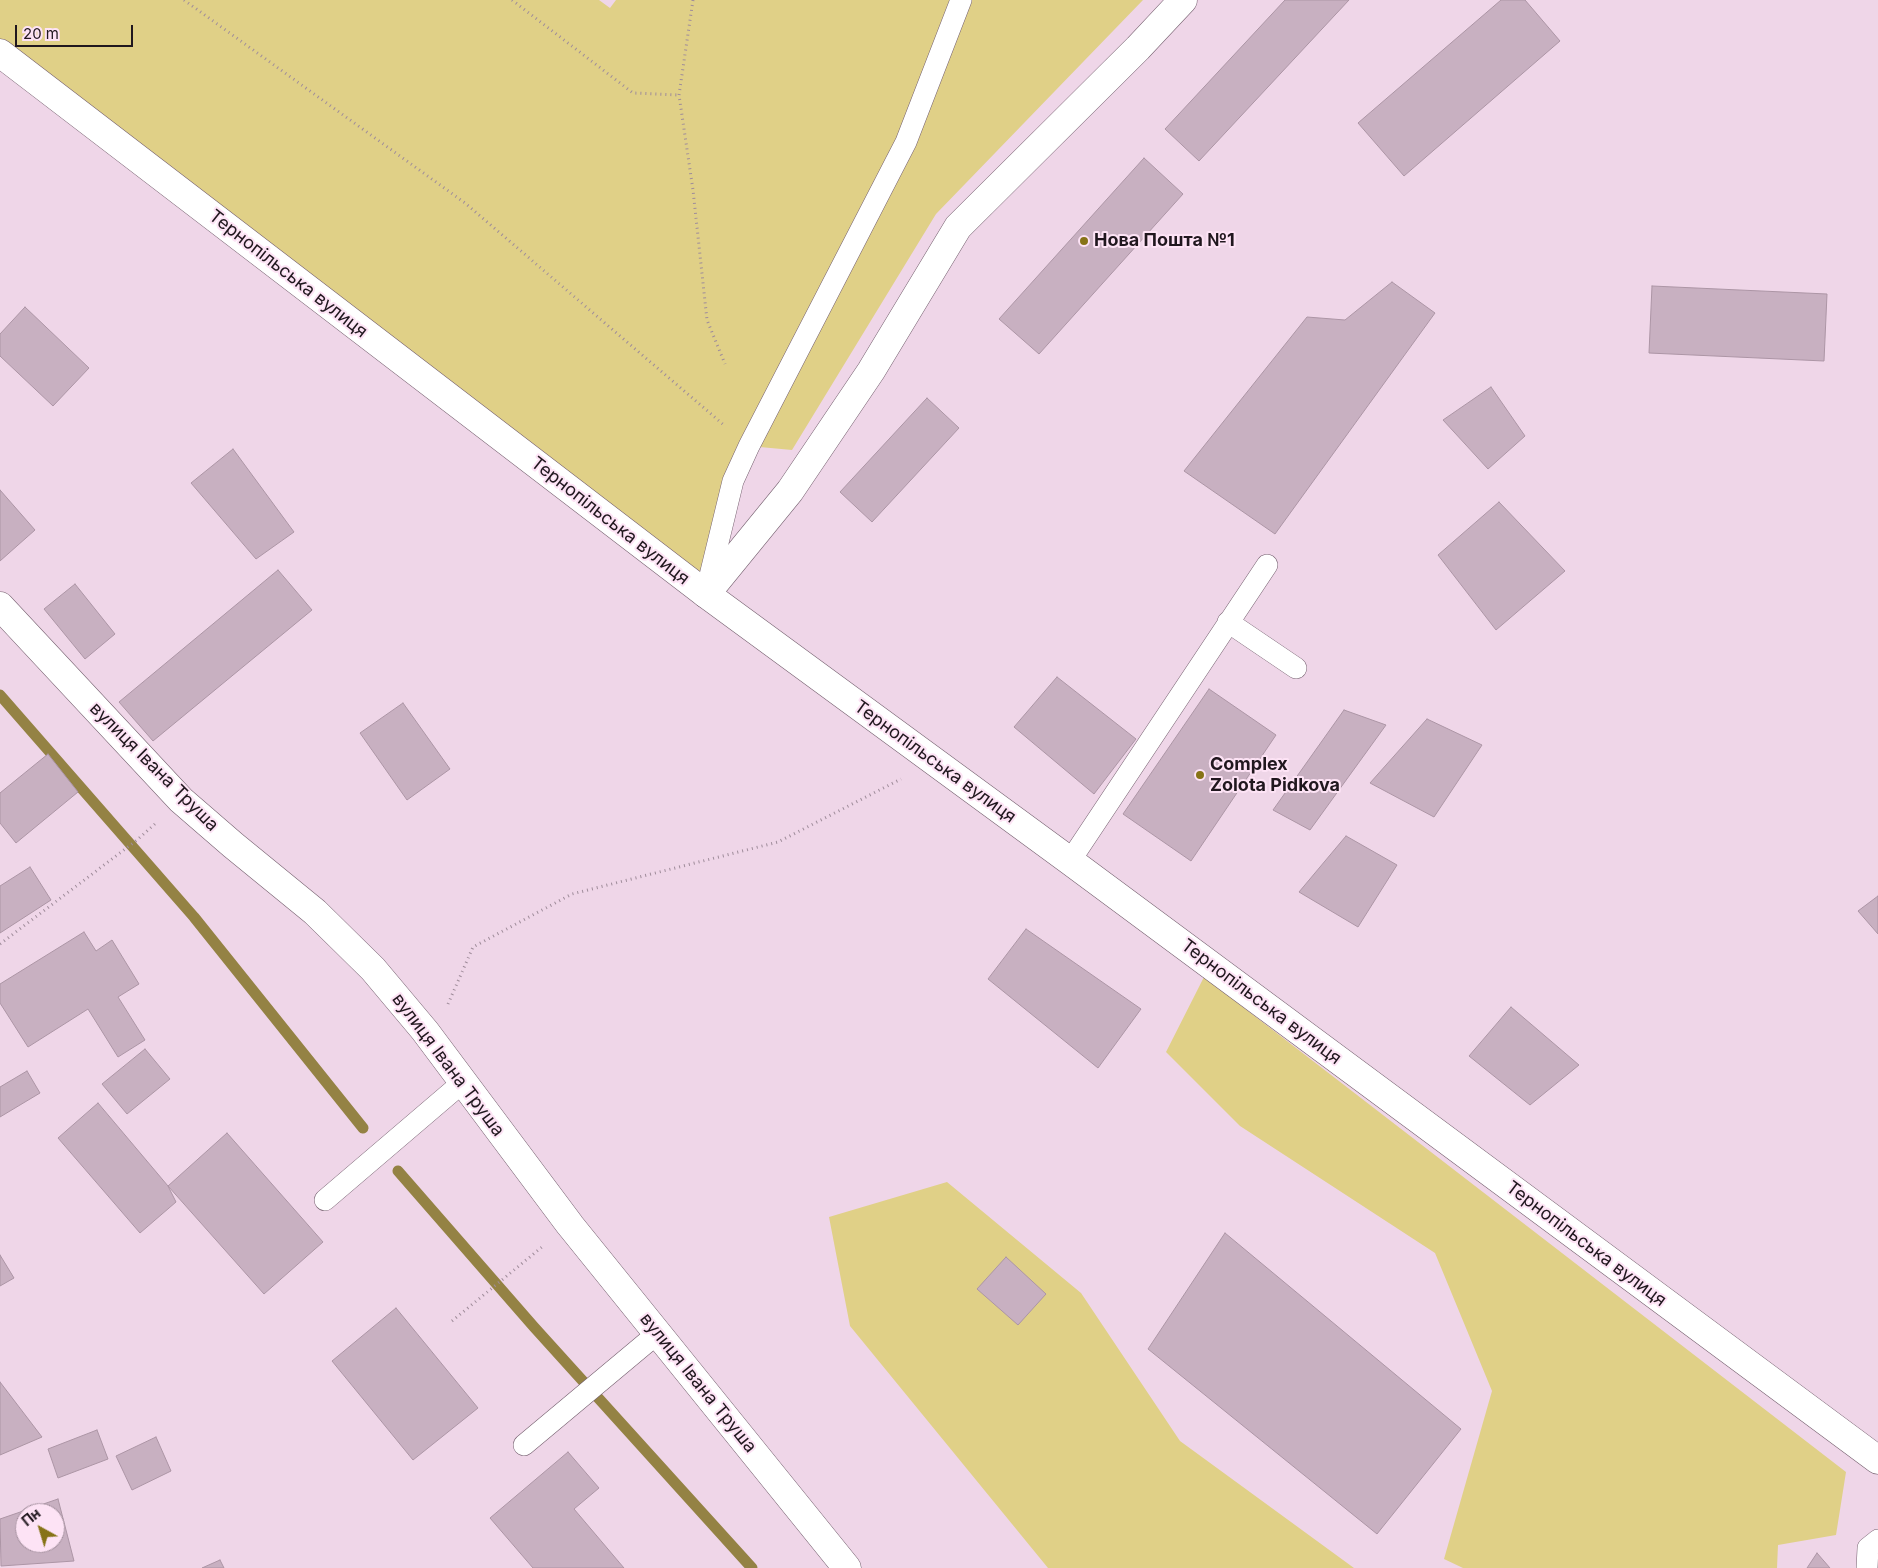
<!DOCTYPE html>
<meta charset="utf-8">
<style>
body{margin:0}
#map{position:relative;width:1878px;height:1568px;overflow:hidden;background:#efd6e8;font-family:Inter,sans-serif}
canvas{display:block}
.north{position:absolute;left:15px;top:1503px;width:50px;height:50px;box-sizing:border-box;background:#fde3f5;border:1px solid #a5919f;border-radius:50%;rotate:321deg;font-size:14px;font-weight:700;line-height:20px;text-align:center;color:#20171e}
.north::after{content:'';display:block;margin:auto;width:18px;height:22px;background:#867316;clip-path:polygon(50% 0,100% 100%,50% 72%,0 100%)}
.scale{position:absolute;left:15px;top:25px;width:118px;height:22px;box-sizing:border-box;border:2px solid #20171e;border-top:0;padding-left:6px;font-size:15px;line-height:18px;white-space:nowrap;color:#20171e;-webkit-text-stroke:4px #fde3f5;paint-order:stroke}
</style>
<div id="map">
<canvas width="1878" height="1568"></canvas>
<div class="north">Пн</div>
<div class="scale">20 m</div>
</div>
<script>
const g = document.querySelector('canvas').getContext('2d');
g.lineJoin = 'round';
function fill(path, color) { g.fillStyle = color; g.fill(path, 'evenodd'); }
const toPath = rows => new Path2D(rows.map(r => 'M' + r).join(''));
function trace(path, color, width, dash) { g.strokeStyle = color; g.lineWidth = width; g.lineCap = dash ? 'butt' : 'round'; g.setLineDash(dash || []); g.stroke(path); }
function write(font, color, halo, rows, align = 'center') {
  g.font = font + ' Inter,sans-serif'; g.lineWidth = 4; g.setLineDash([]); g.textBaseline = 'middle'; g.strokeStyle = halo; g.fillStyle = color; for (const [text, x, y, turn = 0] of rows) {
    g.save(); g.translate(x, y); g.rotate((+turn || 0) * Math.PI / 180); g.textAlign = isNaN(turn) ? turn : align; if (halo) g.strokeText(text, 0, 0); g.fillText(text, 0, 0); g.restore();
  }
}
const green = toPath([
 [0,0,599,0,610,8,616,0,1143,0,936,214,792,450,749,446,706,594,0,53],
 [1204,977,1846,1472,1836,1535,1778,1545,1777,1568,1463,1568,1444,1559,1492,1391,1435,1253,1240,1126,1166,1052],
 [947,1182,1081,1293,1180,1441,1354,1568,1048,1568,850,1326,829,1217]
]);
const stream = toPath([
 [0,695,194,917,363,1128],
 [398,1171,534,1327,752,1568]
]);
const building = toPath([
 [1285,0,1349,0,1199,161,1165,129,1285,0],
 [1501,0,1525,0,1560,41,1404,176,1358,123,1501,0],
 [1144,158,1183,194,1039,354,999,319,1144,158],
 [1392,282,1435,313,1275,534,1184,471,1307,317,1345,320,1392,282],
 [1652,286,1827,294,1824,361,1649,353,1652,286],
 [25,307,89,368,53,406,0,356,0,334,25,307],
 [1491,387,1525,436,1488,469,1443,420,1491,387],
 [927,398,959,428,872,522,840,492,927,398],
 [233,449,294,532,256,559,191,483,233,449],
 [0,490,35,530,0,561,0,490],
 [1499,502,1565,571,1496,630,1438,555,1499,502],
 [278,570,312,610,153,741,119,702,278,570],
 [75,584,115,634,85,659,44,609,75,584],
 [1057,677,1136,739,1094,794,1014,727,1057,677],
 [1209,689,1276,735,1191,861,1123,814,1209,689],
 [403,703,450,769,407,800,360,733,403,703],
 [1344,710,1386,725,1310,830,1273,810,1344,710],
 [1427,719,1482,745,1434,817,1370,783,1427,719],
 [48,754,78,792,16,843,0,823,0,793,48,754],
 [1346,836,1397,865,1358,927,1299,892,1346,836],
 [30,867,51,900,0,933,0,886,30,867],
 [1878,896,1878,934,1858,911,1878,896],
 [1026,929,1141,1009,1098,1068,988,979,1026,929],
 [84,932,96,951,112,940,139,984,118,997,145,1040,118,1057,88,1009,28,1047,0,1003,0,984,84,932],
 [1511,1007,1579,1065,1530,1105,1469,1056,1511,1007],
 [145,1049,170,1079,127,1114,102,1084,145,1049],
 [27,1071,40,1093,0,1117,0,1087,27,1071],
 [98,1103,168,1186,176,1202,140,1233,58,1138,98,1103],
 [227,1133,323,1242,264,1294,168,1186,227,1133],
 [1225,1233,1461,1429,1377,1534,1148,1349,1225,1233],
 [0,1255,14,1278,0,1286,0,1255],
 [1006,1257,1046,1294,1018,1325,977,1289,1006,1257],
 [396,1308,478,1408,413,1460,332,1361,396,1308],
 [0,1382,42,1437,0,1455,0,1382],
 [97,1430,108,1459,58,1478,48,1449,97,1430],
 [156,1437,171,1471,132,1490,116,1456,156,1437],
 [568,1452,599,1488,574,1509,624,1568,533,1568,490,1518,568,1452],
 [58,1499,74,1561,1,1566,0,1519,58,1499],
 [25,1513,55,1513,55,1543,25,1543,25,1513],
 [1817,1553,1830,1568,1807,1568,1817,1553],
 [220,1560,224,1568,202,1568,220,1560]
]);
const path = toPath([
 [184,0,465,203,725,426],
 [512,0,633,93,679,95],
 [693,0,679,95,693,190,707,320,725,364],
 [0,944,137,840,156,823],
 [448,1004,473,947,572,894,778,842,901,779],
 [452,1321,542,1247]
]);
const lane = toPath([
 [706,592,733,481,749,446,906,142,961,0],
 [1228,622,1296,668],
 [1070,861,1267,565],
 [325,1200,462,1083],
 [524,1445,658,1333],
 [1867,1568,1868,1548,1878,1540]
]);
const street = toPath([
 [706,594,790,491,871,371,958,227,1138,48,1183,0],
 [0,606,181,800,233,845,315,912,373,969,425,1031,570,1225,847,1568]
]);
const secondary = toPath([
 [0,53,706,594,1070,861,1878,1460]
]);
const markers = [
 [1084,241,5,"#867316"],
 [1200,775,5,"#867316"]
];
const poiNames = [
 ["Нова Пошта №1",1094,241],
 ["Complex",1210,765],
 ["Zolota Pidkova",1210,786]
];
const streetNames = [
 ["Тернопільська вулиця",288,274,38],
 ["Тернопільська вулиця",610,521,38],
 ["Тернопільська вулиця",935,762,36],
 ["вулиця Івана Труша",154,767,45],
 ["Тернопільська вулиця",1261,1002,37],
 ["вулиця Івана Труша",448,1065,53],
 ["Тернопільська вулиця",1586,1244,37],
 ["вулиця Івана Труша",698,1383,51]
];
fill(green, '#e0d087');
trace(stream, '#948244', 11);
fill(building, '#c8b0c1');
trace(building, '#ac95a5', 1);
trace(lane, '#75606f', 22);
trace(street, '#75606f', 29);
trace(secondary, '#75606f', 29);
trace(path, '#9f8c9a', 3, [1, 4]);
trace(lane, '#fff', 21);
trace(street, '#fff', 28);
trace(secondary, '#fff', 28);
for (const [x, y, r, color] of markers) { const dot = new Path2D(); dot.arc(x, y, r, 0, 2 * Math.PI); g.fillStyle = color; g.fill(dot); trace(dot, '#fde3f5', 2); }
write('bold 18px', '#20171e', '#fde3f5', poiNames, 'left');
write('18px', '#20171e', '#fde3f5', streetNames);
</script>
